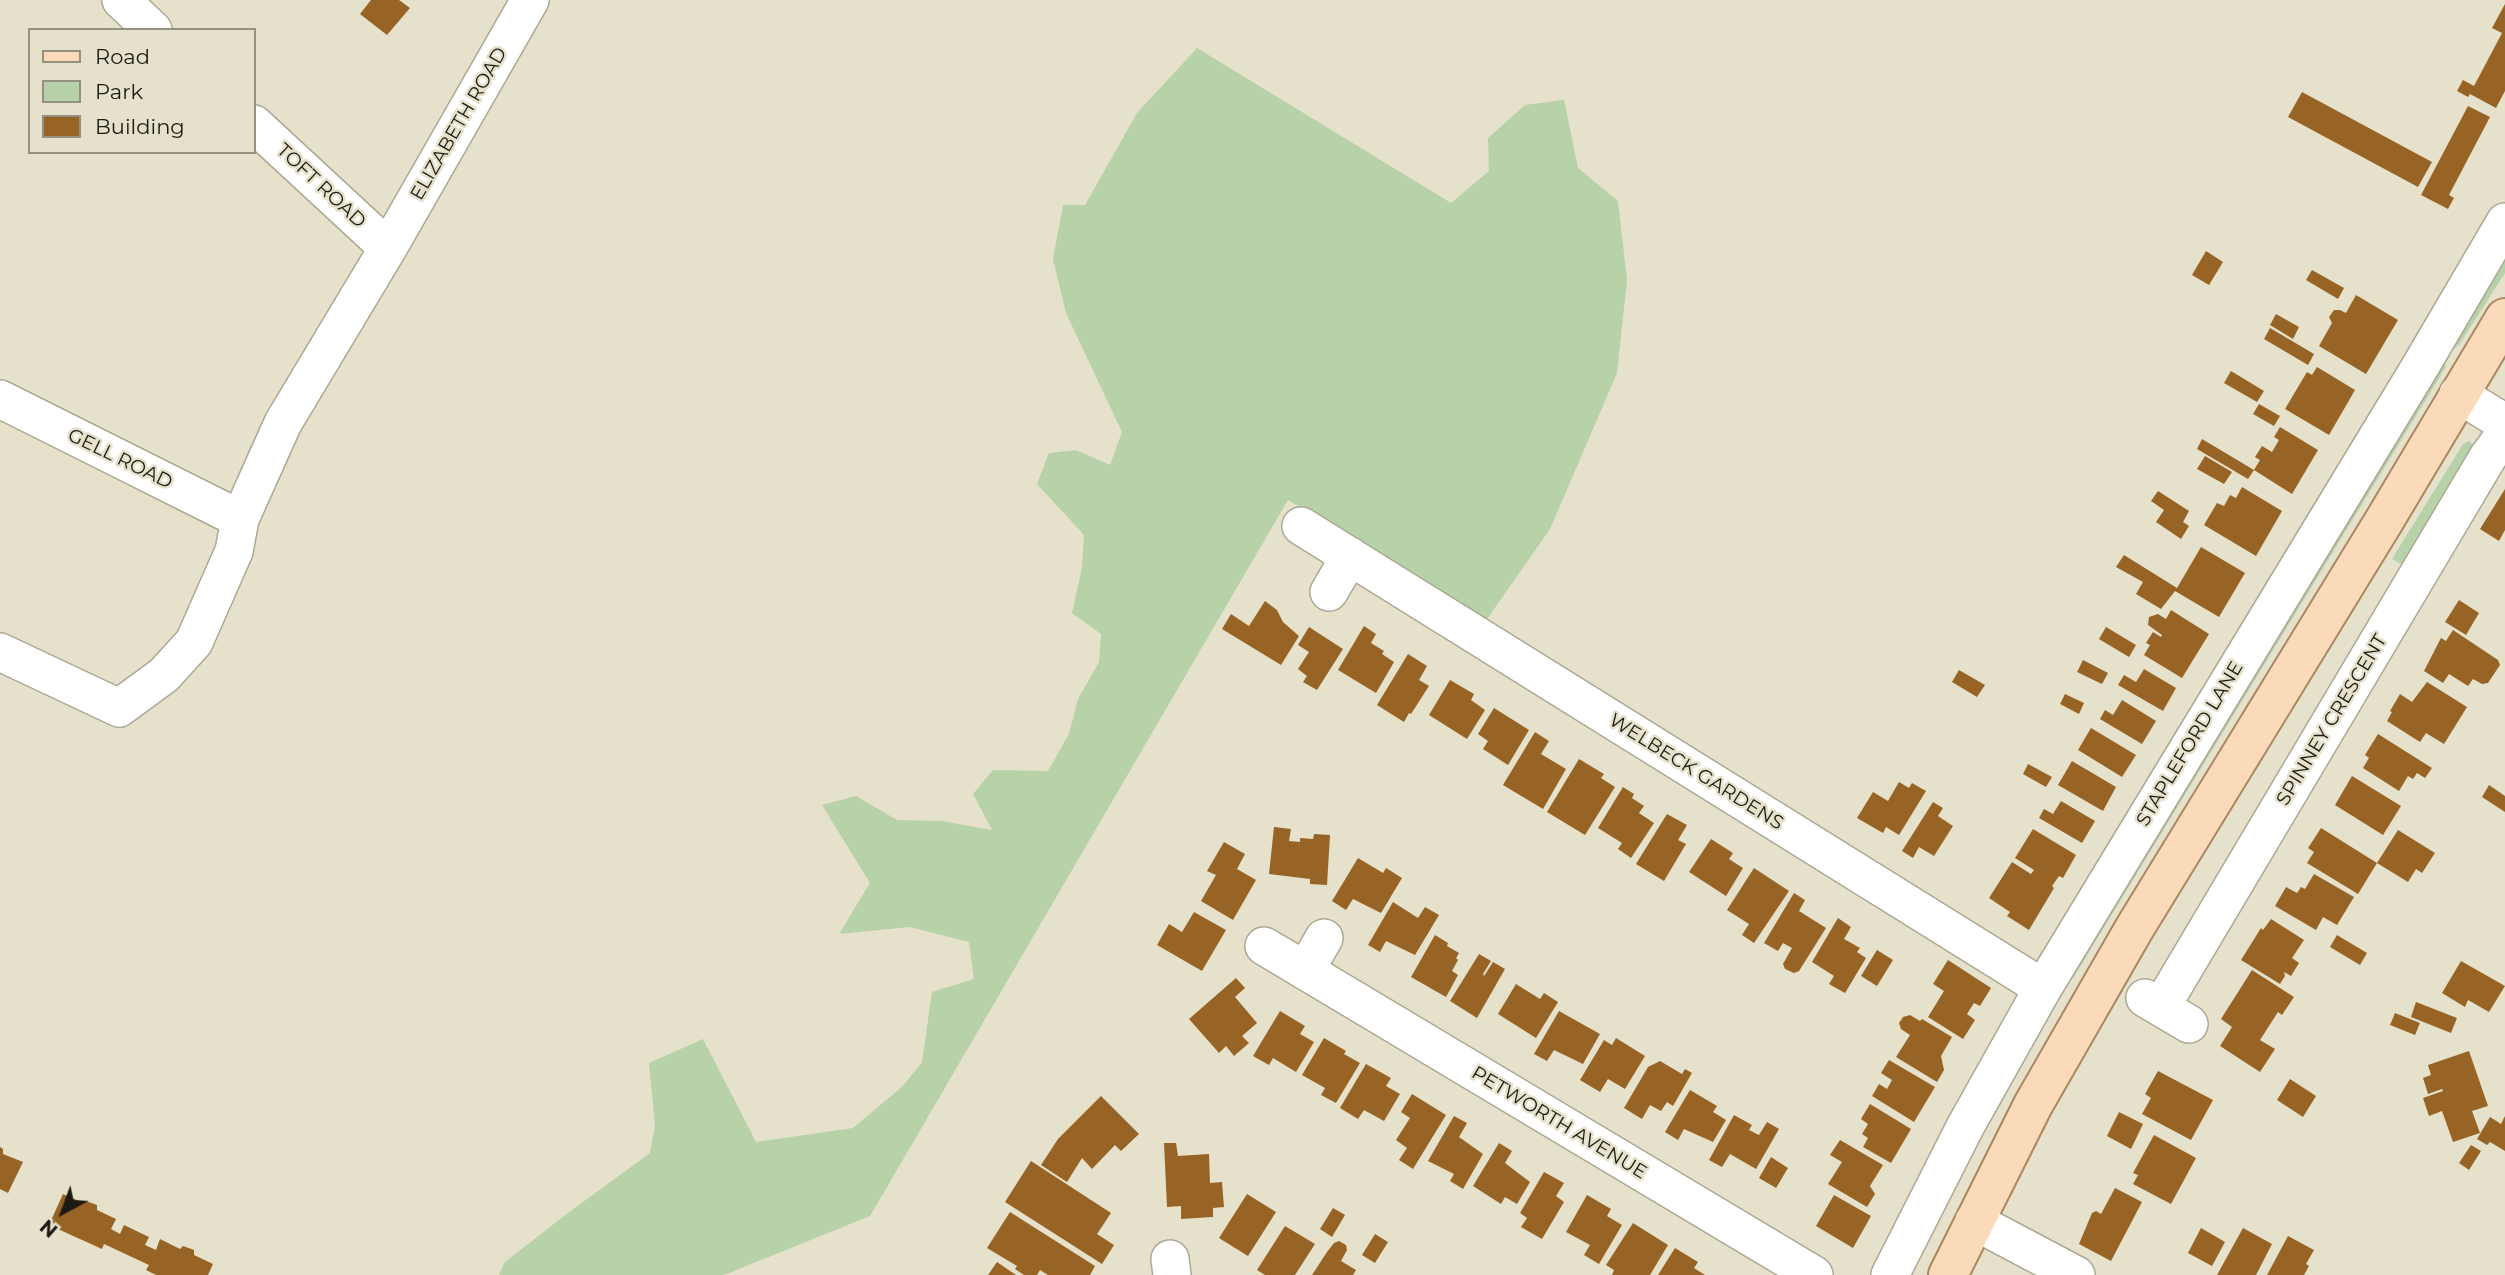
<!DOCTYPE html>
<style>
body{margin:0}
#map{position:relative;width:2505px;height:1275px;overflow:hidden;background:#e5e1cb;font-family:Montserrat,sans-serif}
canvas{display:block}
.legend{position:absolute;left:28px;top:28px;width:228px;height:126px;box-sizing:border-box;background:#e5e1cb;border:2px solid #959181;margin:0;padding:9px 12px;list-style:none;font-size:21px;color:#1c1a12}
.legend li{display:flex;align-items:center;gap:14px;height:35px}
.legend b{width:35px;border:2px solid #959181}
.north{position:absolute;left:28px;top:1177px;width:70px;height:70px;-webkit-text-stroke:5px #e5e1cb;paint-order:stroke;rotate:221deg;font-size:19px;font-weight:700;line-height:28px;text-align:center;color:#1c1a12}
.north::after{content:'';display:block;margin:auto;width:24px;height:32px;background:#1c1a12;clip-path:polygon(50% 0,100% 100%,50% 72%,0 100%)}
</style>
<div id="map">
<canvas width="2505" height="1275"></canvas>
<ul class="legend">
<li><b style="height:9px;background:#fbdab9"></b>Road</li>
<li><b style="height:19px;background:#b7d1a8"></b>Park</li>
<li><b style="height:19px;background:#976425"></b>Building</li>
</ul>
<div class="north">N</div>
</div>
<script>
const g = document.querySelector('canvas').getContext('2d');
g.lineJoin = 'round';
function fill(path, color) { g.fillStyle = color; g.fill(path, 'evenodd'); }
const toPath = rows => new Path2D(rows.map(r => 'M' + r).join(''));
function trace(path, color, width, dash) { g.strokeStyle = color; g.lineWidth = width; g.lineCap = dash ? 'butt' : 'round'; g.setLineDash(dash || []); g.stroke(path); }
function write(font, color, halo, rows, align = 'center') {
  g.font = font + ' Montserrat,sans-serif'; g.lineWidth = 5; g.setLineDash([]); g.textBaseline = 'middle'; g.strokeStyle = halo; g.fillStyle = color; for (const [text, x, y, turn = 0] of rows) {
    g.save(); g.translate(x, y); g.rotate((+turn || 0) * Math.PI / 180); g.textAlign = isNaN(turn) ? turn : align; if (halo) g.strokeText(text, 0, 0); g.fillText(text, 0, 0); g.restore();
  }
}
const green = toPath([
 [1197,48,1451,203,1489,171,1488,138,1525,105,1564,100,1578,168,1618,201,1627,280,1617,373,1550,529,1487,619,1288,500,870,1216,724,1275,499,1275,505,1262,564,1216,650,1153,655,1125,649,1063,703,1039,756,1142,853,1128,903,1086,922,1062,932,992,974,979,969,942,910,927,839,934,870,883,822,805,856,796,897,820,942,821,992,830,973,794,993,770,1048,771,1069,734,1078,699,1099,662,1101,634,1072,613,1082,568,1084,535,1037,484,1049,453,1076,450,1110,465,1122,432,1066,313,1053,259,1063,205,1085,205,1137,113],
 [2505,249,2505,273,2459,345,2453,349,2446,345],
 [2442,362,2446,366,2444,370,2073,978,2066,973],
 [2469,441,2475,447,2407,567,2392,559,2463,444]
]);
const building = toPath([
 [371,0,399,0,410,8,387,35,360,14],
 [2505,4,2505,91,2496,108,2470,94,2468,97,2457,91,2463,80,2474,86,2502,33,2492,28],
 [2302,92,2432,162,2418,187,2288,117],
 [2468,106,2490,117,2449,195,2454,198,2448,209,2421,195],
 [2206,251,2223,262,2209,285,2192,275],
 [2312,270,2344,288,2338,299,2306,280],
 [2356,295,2398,320,2366,374,2319,346,2332,323,2329,317,2334,310,2340,310,2346,313],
 [2276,314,2299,327,2293,339,2270,325],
 [2270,328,2314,354,2308,365,2264,339],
 [2317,367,2355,390,2329,435,2285,409,2307,372,2312,375],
 [2231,371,2264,391,2257,402,2224,383],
 [2259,404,2280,416,2274,426,2253,414],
 [2280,427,2318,450,2292,494,2254,470,2260,460,2255,457,2262,446,2272,452,2279,440,2274,437],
 [2202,439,2254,470,2248,479,2197,449],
 [2205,456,2232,472,2224,484,2197,469],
 [2242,487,2282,511,2256,556,2204,525,2217,503,2224,506,2230,495,2236,498],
 [2505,489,2505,530,2499,541,2480,529],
 [2158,491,2189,511,2183,522,2189,526,2181,539,2156,522,2164,510,2151,501],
 [2201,547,2245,573,2219,617,2175,591,2161,609,2136,594,2143,582,2116,567,2124,555,2177,588],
 [2459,600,2479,613,2466,635,2445,622],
 [1265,601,1277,610,1283,622,1299,636,1281,665,1222,629,1231,614,1249,626],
 [2171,610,2209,634,2182,678,2144,655,2150,645,2146,643,2153,632,2161,637,2162,635,2148,625,2149,617,2158,614,2166,619],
 [1364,626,1376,634,1371,643,1384,651,1382,654,1394,662,1376,693,1338,670],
 [1309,627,1343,649,1317,690,1303,682,1307,676,1298,669,1309,652,1298,645],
 [2106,627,2136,645,2129,657,2099,639],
 [2453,630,2498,660,2500,665,2488,683,2482,684,2473,679,2468,686,2449,674,2443,683,2424,671,2441,638,2446,641],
 [1408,654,1427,666,1419,680,1429,686,1411,714,1409,713,1404,722,1377,705],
 [2083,660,2108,673,2102,684,2077,672],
 [2144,669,2176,688,2163,711,2118,685,2124,675,2136,682],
 [1959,670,1985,685,1977,697,1952,682],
 [1450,680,1474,694,1471,700,1485,710,1467,739,1429,715],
 [2427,682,2467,707,2444,744,2426,733,2420,742,2387,721,2392,712,2390,711,2400,694,2412,702],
 [2065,694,2084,703,2079,714,2060,704],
 [2122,700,2156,721,2142,744,2100,719,2105,710,2113,715],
 [1494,708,1529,730,1508,765,1483,749,1488,741,1478,734],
 [2091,728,2136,755,2122,777,2078,750],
 [1535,732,1549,741,1541,754,1566,769,1543,809,1503,785],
 [2378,734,2432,768,2425,778,2417,773,2413,779,2408,776,2399,791,2363,768,2369,758,2365,755],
 [1579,759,1604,774,1601,778,1615,787,1585,835,1547,812],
 [2072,761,2116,787,2103,811,2058,785],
 [2028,764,2052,777,2046,787,2023,774],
 [2352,776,2401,806,2383,835,2335,805],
 [1899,782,1909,788,1912,783,1926,791,1899,835,1886,827,1883,833,1857,818,1873,792,1888,801],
 [2489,785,2505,796,2505,812,2482,797],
 [1623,787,1634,794,1632,798,1644,806,1639,813,1654,823,1631,858,1618,849,1622,843,1598,828],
 [2061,801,2095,821,2082,843,2039,818,2044,809,2053,814],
 [1933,802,1943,808,1938,816,1953,826,1934,856,1919,847,1913,858,1902,851],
 [1667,814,1687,825,1678,840,1686,844,1664,881,1636,864],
 [1274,827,1291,829,1289,841,1300,842,1300,838,1313,839,1314,834,1330,835,1327,885,1310,884,1310,879,1269,874],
 [2321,828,2377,863,2358,894,2307,863,2314,852,2308,848],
 [2033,829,2076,855,2063,878,2059,876,2052,886,2054,888,2029,930,2007,916,2010,912,1989,898,2012,862,2031,874,2034,870,2015,858],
 [2398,830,2435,853,2422,873,2416,869,2408,882,2377,863],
 [1711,839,1733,853,1729,859,1743,868,1726,896,1689,872],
 [1224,842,1245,854,1237,869,1256,880,1233,920,1201,901,1216,875,1207,871],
 [1358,858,1383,873,1386,868,1402,878,1381,913,1353,899,1346,910,1332,901],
 [1754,868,1789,891,1754,943,1742,935,1749,924,1727,910],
 [2314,874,2354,897,2337,925,2323,917,2316,930,2275,906,2286,887,2297,893,2301,887,2305,889],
 [1794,893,1805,900,1799,911,1826,928,1799,971,1794,973,1785,969,1783,964,1792,948,1783,943,1778,951,1764,943],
 [1393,902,1418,918,1425,907,1439,915,1415,955,1386,941,1380,952,1368,945],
 [1194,912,1226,930,1202,971,1157,945,1169,924,1182,932],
 [1838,918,1851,927,1844,939,1860,948,1857,952,1866,958,1845,993,1829,984,1834,976,1812,962],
 [2271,919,2304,940,2292,958,2299,963,2291,976,2284,972,2285,976,2280,984,2241,960,2261,928,2263,930],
 [1435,935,1448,943,1447,946,1459,953,1456,958,1458,960,1452,971,1458,975,1446,997,1411,977],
 [2337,935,2367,953,2360,965,2330,947],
 [1877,950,1893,960,1877,986,1861,976],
 [1479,954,1491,961,1483,974,1484,976,1493,962,1505,969,1477,1018,1450,1001],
 [1948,960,1991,988,1980,1006,1974,1003,1967,1014,1975,1020,1963,1039,1928,1017,1944,991,1933,984],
 [2461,961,2505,986,2489,1012,2468,1000,2465,1007,2442,993],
 [2252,970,2294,997,2282,1015,2278,1012,2260,1040,2275,1049,2260,1072,2220,1046,2232,1027,2221,1019],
 [1236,978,1245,988,1235,997,1257,1023,1242,1036,1249,1043,1234,1056,1226,1046,1219,1053,1189,1019],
 [1516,984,1540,999,1544,993,1558,1002,1536,1038,1498,1014],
 [2416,1002,2457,1018,2451,1033,2411,1017],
 [1280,1011,1305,1026,1300,1034,1314,1042,1296,1072,1273,1058,1269,1065,1253,1056],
 [1559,1011,1600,1034,1583,1064,1554,1050,1547,1061,1534,1054],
 [2395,1013,2420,1023,2415,1035,2390,1025],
 [1910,1015,1920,1021,1922,1019,1952,1037,1941,1056,1944,1070,1937,1082,1896,1057,1910,1035,1901,1029,1899,1023,1903,1017],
 [1324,1038,1346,1051,1344,1054,1360,1063,1336,1103,1321,1095,1325,1088,1302,1075],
 [1616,1038,1645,1056,1625,1089,1608,1079,1600,1092,1580,1080,1604,1040,1612,1045],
 [2469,1051,2488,1106,2472,1111,2480,1133,2453,1142,2442,1111,2429,1116,2423,1098,2443,1091,2442,1089,2428,1094,2423,1078,2431,1075,2428,1065],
 [1889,1060,1935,1087,1914,1122,1872,1096,1879,1084,1887,1089,1892,1080,1881,1073],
 [1660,1061,1682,1074,1685,1069,1692,1073,1673,1106,1667,1102,1661,1111,1650,1105,1642,1119,1624,1108,1648,1067],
 [1366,1064,1391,1078,1386,1086,1400,1094,1384,1121,1364,1110,1358,1119,1340,1108],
 [2158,1071,2213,1100,2191,1140,2142,1114,2151,1098,2145,1094],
 [2290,1079,2316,1096,2303,1117,2277,1100],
 [1690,1090,1717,1106,1713,1112,1726,1120,1713,1142,1684,1129,1678,1140,1665,1132],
 [1412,1094,1446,1115,1413,1169,1399,1160,1407,1148,1396,1140,1410,1118,1401,1112],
 [1101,1096,1139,1134,1121,1151,1115,1145,1092,1169,1082,1158,1067,1182,1041,1165,1058,1139],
 [1870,1104,1911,1129,1891,1163,1863,1147,1868,1138,1862,1134,1868,1124,1861,1119],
 [2119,1112,2143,1124,2131,1149,2107,1136],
 [1734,1115,1752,1125,1749,1130,1759,1135,1767,1122,1779,1129,1756,1169,1730,1154,1722,1167,1709,1160],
 [1454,1116,1467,1123,1459,1137,1483,1154,1463,1189,1450,1181,1454,1174,1428,1161],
 [2505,1116,2505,1151,2490,1142,2487,1145,2477,1139,2490,1117,2501,1124],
 [2154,1135,2196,1158,2171,1204,2133,1184,2138,1175,2133,1173],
 [1840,1140,1883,1165,1870,1186,1875,1194,1867,1207,1828,1184,1842,1162,1830,1155],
 [1164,1143,1176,1143,1178,1156,1209,1154,1210,1183,1222,1182,1224,1207,1213,1208,1213,1217,1181,1219,1181,1206,1167,1207],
 [1499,1143,1512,1151,1505,1163,1530,1182,1517,1204,1505,1197,1501,1204,1473,1186],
 [2471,1145,2481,1151,2469,1170,2459,1163],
 [0,1147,3,1149,3,1154,23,1162,8,1193,0,1189],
 [1771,1157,1788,1168,1776,1188,1759,1178],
 [1031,1161,1111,1213,1097,1234,1114,1245,1102,1264,1005,1202],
 [1544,1172,1564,1183,1556,1196,1564,1202,1542,1239,1521,1227,1527,1218,1520,1213],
 [2115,1188,2142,1202,2111,1261,2079,1244,2092,1213,2096,1211,2101,1214],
 [63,1194,83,1203,86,1201,97,1205,97,1210,116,1219,111,1229,120,1234,124,1225,149,1237,145,1245,156,1250,160,1239,180,1249,183,1246,194,1250,194,1255,213,1264,208,1275,156,1275,146,1270,149,1265,104,1244,102,1249,49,1225],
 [1247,1194,1276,1212,1248,1256,1219,1238],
 [1587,1195,1611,1209,1607,1216,1622,1225,1599,1264,1584,1255,1590,1245,1566,1232],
 [1834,1195,1871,1216,1853,1248,1816,1226],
 [1333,1208,1345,1215,1332,1237,1320,1229],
 [1010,1212,1095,1266,1090,1275,1048,1275,1040,1270,1037,1275,1024,1275,1015,1269,1017,1266,987,1248],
 [1633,1223,1668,1245,1650,1275,1612,1275,1614,1270,1606,1265],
 [1285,1226,1315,1244,1295,1275,1265,1275,1257,1270],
 [2201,1228,2225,1242,2212,1266,2188,1253],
 [2243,1228,2272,1244,2256,1275,2217,1275],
 [1375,1234,1388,1242,1375,1263,1362,1255],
 [2288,1236,2314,1250,2306,1264,2309,1266,2304,1275,2267,1275],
 [1339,1241,1346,1245,1347,1250,1341,1261,1356,1270,1353,1275,1312,1275,1327,1252,1334,1243],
 [1675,1248,1698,1262,1694,1268,1705,1275,1658,1275],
 [997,1262,1016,1275,988,1275]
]);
const minor = toPath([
 [121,0,153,30],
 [254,124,388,248],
 [2458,394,2505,423],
 [0,399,240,519],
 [1301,526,2043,988],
 [1329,592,1350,556],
 [0,652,119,708,164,675,194,642,234,551,240,519,283,423,388,248,530,0],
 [1264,946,1814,1275],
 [1305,971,1324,938],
 [2145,998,2189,1024],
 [2161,1007,2488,457,2505,434],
 [1974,1221,2076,1275],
 [1170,1259,1172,1275],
 [1890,1275,1965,1127,2043,988,2420,367,2505,222]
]);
const major = toPath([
 [1948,1275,2033,1105,2134,929,2384,521,2505,318]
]);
const streetNames = [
 ["ELIZABETH ROAD",459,124,-60],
 ["TOFT ROAD",321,186,43],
 ["GELL ROAD",120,459,26],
 ["SPINNEY CRESCENT",2332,720,-59],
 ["STAPLEFORD LANE",2190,744,-59],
 ["WELBECK GARDENS",1696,772,32],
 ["PETWORTH AVENUE",1559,1123,31]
];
fill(green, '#b7d1a8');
fill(building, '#976425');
trace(minor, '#aca893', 40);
trace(major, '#ab8761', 42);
trace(minor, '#fff', 37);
trace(major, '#fbdab9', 38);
write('19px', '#1c1a12', '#e5e1cb', streetNames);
</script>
